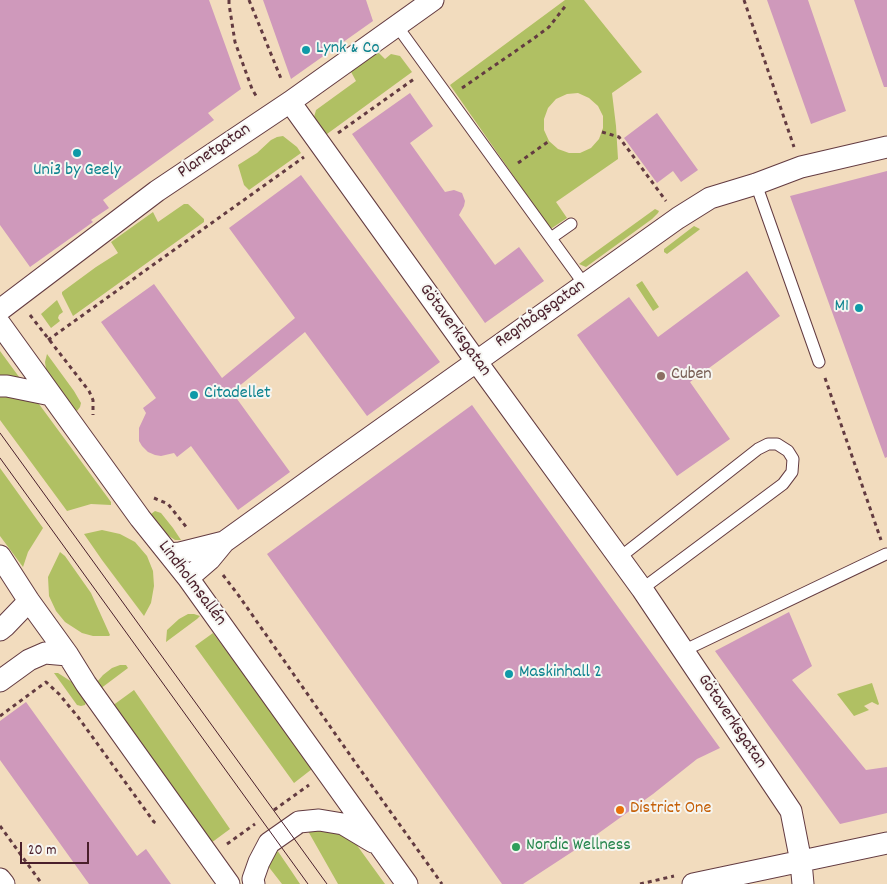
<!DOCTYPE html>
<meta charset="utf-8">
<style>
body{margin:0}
#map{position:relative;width:887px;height:884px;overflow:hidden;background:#f2dcbe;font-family:Dekko,sans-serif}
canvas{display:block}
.scale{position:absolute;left:20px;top:842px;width:69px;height:22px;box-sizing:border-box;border:2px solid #4a1f2b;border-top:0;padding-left:6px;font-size:15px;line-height:18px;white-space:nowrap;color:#4a1f2b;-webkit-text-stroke:4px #f6f6f2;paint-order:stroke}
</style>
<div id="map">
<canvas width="887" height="884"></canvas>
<div class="scale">20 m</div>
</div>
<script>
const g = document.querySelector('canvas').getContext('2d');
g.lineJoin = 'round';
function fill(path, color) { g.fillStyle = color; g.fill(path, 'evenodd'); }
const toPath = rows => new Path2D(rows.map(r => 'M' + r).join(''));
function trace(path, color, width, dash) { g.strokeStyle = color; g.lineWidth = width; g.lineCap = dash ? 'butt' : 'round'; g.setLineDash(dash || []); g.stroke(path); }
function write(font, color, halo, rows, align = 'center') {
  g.font = font + ' Dekko,sans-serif'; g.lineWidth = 4; g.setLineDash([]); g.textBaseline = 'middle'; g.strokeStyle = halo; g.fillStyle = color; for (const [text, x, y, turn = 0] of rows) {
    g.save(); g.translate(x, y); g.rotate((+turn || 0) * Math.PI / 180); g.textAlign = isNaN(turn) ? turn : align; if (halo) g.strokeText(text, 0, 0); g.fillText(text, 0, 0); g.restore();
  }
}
const green = toPath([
 [565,0,584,0,642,72,612,93,616,126,618,159,556,202,567,218,549,230,531,201,450,85],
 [578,93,589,98,598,106,603,116,603,128,599,139,591,148,580,153,569,153,558,149,549,141,544,130,544,119,548,108,556,99,567,94],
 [378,52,385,59,391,54,400,56,412,72,327,134,323,135,314,117,316,110,356,81,350,70],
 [283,136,297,147,301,153,249,190,244,185,238,165,257,153,271,140,277,137],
 [184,204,188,204,204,219,204,222,73,316,62,294,62,292,96,267,118,253,111,242,153,212,158,222],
 [655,209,659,211,658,213,652,219,586,267,579,264],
 [694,226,700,229,699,230,667,254,664,252,664,249],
 [642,281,659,307,653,311,636,285],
 [57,300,63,312,59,315,58,318,60,321,51,328,41,314],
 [0,351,111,502,111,505,91,504,67,511,0,420],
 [47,354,74,391,81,403,80,407,77,411,73,409,50,377,46,369,45,362],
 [0,468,43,528,28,552,23,567,0,536],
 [155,511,161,513,173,528,181,540,175,540,166,534,155,523,151,514],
 [102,530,120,534,135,542,147,556,153,571,154,586,151,603,144,616,102,560,84,534],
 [60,552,65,556,91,593,110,635,109,636,93,636,82,633,65,622,56,611,49,596,48,577],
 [188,614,194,614,200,616,197,619,166,642,167,630,179,619],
 [213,633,246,677,312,769,294,783,195,646],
 [120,665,126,665,128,668,100,689,97,682,103,675,112,668],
 [54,673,58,673,75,684,86,702,85,705,81,706,77,705],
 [872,683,879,704,878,705,872,702,864,706,869,710,854,716,837,694],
 [134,690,230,829,211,843,112,706],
 [316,828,342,834,356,844,385,884,338,884,308,831],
 [277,850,292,872,300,884,282,884,268,866]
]);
const building = toPath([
 [0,0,209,0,241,89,208,113,214,120,103,200,109,208,91,220,93,222,30,267,0,225],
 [263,0,366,0,373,21,291,79],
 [767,0,808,0,846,111,811,124],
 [854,0,887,0,887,87,884,87],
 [410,93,433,126,410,143,445,192,454,190,462,193,465,201,464,206,459,215,495,265,519,247,544,281,485,323,352,134],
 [657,113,698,170,681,182,673,171,657,183,624,138],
 [887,171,887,457,885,458,790,196],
 [301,175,440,362,367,416,305,332,232,392,290,472,238,510,191,446,177,457,174,453,161,456,155,455,148,452,142,446,139,441,139,428,146,413,143,408,156,398,101,322,154,284,222,378,295,318,229,228],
 [747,271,780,316,690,382,730,439,677,476,577,335,629,297,658,337],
 [472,405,720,748,697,759,653,794,578,848,523,884,502,884,267,554],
 [789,612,812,666,792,680,866,770,887,767,887,813,840,824,768,725,715,651],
 [26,702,137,856,146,849,171,884,89,884,0,760,0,721]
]);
const path = toPath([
 [229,0,229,4,235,42,252,89,258,99],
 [249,0,282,81],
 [744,0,794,147],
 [462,88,533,39,549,27,567,4],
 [602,132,619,137,666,201],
 [338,133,414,79],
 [518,163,549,141],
 [30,315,89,391,93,400,93,415],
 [48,340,304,157],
 [825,378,881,540],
 [154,498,168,504,187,528],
 [223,575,239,596,350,755,442,884],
 [0,716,46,682,59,694,78,717,154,822,158,824],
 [274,810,309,785],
 [0,826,42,884],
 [227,844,255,824],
 [640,884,674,876]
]);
const service = toPath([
 [397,26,584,284],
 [756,184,819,362],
 [551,238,571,224],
 [619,558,758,449,768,444,777,444,788,451,793,459,792,472,783,484,642,589],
 [683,651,886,554]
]);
const minor = toPath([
 [290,102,476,361,642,589,791,811,801,862,803,884],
 [0,310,157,191,290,102,433,0],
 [0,324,140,518,188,578,407,884],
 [0,386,7,386,51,395],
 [169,554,180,553,224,542],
 [0,556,29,601,68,655,86,684,229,884],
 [188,578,210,559,224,542,331,465,678,218,710,198,756,184,801,167,887,147],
 [0,630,5,626,29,601],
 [0,681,29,660,45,653,68,655],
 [0,879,4,884],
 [254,884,253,879,259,862,269,843,299,822,319,820,343,824,373,842],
 [693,884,887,843]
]);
const tram = toPath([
 [0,433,327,884],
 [0,458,308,884]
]);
const markers = [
 [306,50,5,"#0f9aa8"],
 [77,153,5,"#0f9aa8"],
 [859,308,5,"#0f9aa8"],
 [661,376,5,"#8d6e63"],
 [194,395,5,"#0f9aa8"],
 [509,674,5,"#0f9aa8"],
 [620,810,5,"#e8710a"],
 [516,847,5,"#2e9e5b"]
];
const cultureNames = [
 ["Lynk & Co",316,50],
 ["Uni3 by Geely",77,172,"center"],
 ["M1",849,308,"right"],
 ["Citadellet",204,395],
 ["Maskinhall 2",519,674]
];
const streetNames = [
 ["Planetgatan",215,152,-34],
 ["Regnbågsgatan",541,315,-35],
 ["Götaverksgatan",454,331,54],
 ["Lindholmsallén",191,584,53],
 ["Götaverksgatan",731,722,56]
];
const educationNames = [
 ["Cuben",671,376]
];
const foodNames = [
 ["District One",630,810]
];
const leisureNames = [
 ["Nordic Wellness",526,847]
];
fill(green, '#b0c063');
fill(building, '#cf99bb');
trace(service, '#633b41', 13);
trace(minor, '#633b41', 23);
trace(path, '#633b41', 3, [4, 4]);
trace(service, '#fff', 11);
trace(minor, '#fff', 21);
trace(tram, '#4a1f2b', 1);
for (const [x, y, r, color] of markers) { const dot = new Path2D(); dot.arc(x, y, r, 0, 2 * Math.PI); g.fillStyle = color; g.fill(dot); trace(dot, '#f6f6f2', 2); }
write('18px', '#0d838f', '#f6f6f2', cultureNames, 'left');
write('18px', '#4a1f2b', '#f6f6f2', streetNames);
write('18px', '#785e54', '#f6f6f2', educationNames, 'left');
write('18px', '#c56008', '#f6f6f2', foodNames, 'left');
write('18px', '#27864d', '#f6f6f2', leisureNames, 'left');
</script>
